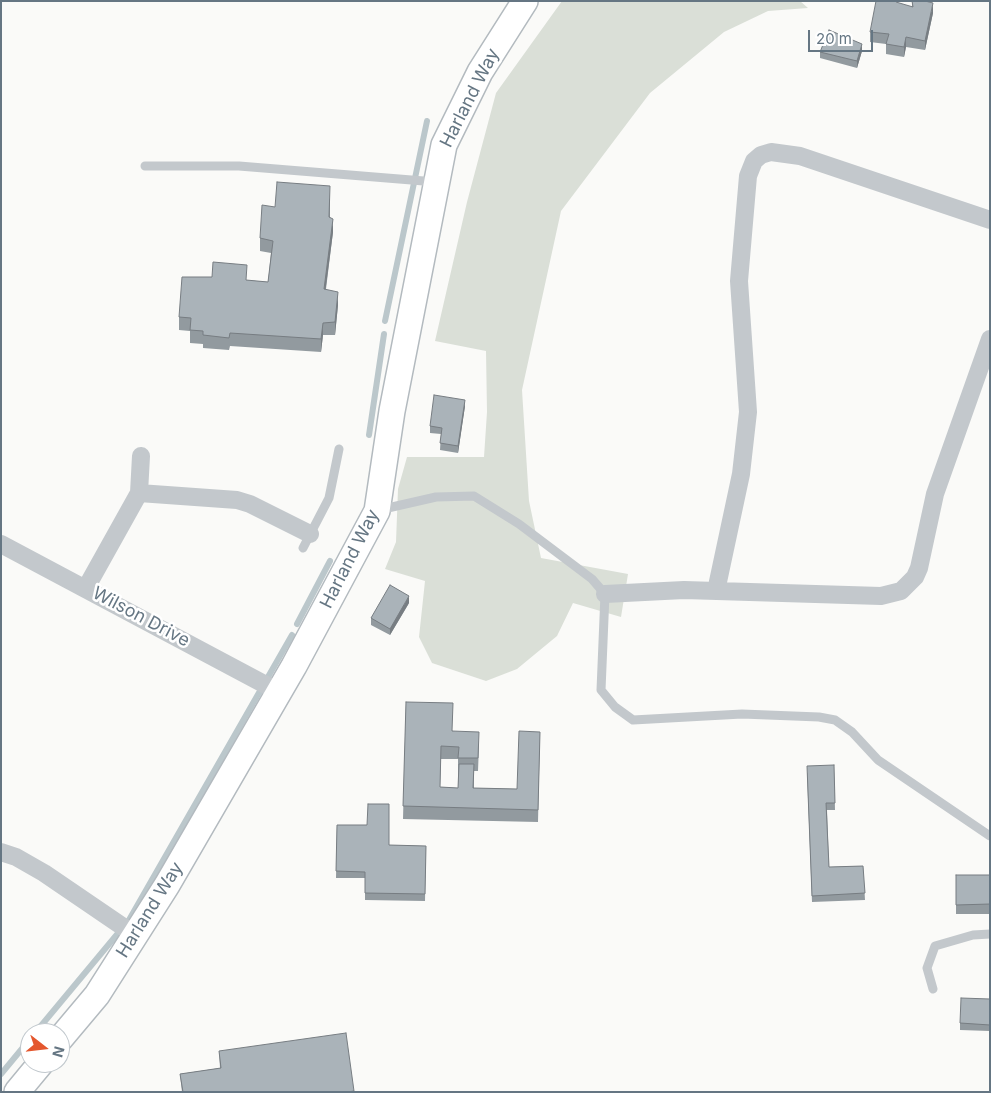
<!DOCTYPE html>
<style>
body{margin:0}
#map{position:relative;width:991px;height:1093px;overflow:hidden;background:#fafaf8;font-family:Inter,sans-serif}
canvas{display:block}
.frame{position:absolute;inset:0;border:2px solid #657683;pointer-events:none}
.north{position:absolute;left:20px;top:1023px;width:50px;height:50px;box-sizing:border-box;background:#fff;border:1px solid #c1c8cd;border-radius:50%;rotate:106deg;font-size:14px;font-weight:700;line-height:20px;text-align:center;color:#657683}
.north::after{content:'';display:block;margin:auto;width:18px;height:22px;background:#e4572e;clip-path:polygon(50% 0,100% 100%,50% 72%,0 100%)}
.scale{position:absolute;left:808px;top:30px;width:65px;height:22px;box-sizing:border-box;border:2px solid #657683;border-top:0;padding-left:6px;font-size:15px;line-height:18px;white-space:nowrap;color:#657683;-webkit-text-stroke:4px #fff;paint-order:stroke}
</style>
<div id="map">
<canvas width="991" height="1093"></canvas>
<div class="frame"></div>
<div class="north">N</div>
<div class="scale">20 m</div>
</div>
<script>
const g = document.querySelector('canvas').getContext('2d');
g.lineJoin = 'round';
function fill(path, color) { g.fillStyle = color; g.fill(path, 'evenodd'); }
const toPath = rows => new Path2D(rows.map(r => 'M' + r).join(''));
function trace(path, color, width, dash) { g.strokeStyle = color; g.lineWidth = width; g.lineCap = dash ? 'butt' : 'round'; g.setLineDash(dash || []); g.stroke(path); }
function write(font, color, halo, rows, align = 'center') {
  g.font = font + ' Inter,sans-serif'; g.lineWidth = 5; g.setLineDash([]); g.textBaseline = 'middle'; g.strokeStyle = halo; g.fillStyle = color; for (const [text, x, y, turn = 0] of rows) {
    g.save(); g.translate(x, y); g.rotate((+turn || 0) * Math.PI / 180); g.textAlign = isNaN(turn) ? turn : align; if (halo) g.strokeText(text, 0, 0); g.fillText(text, 0, 0); g.restore();
  }
}
const green = toPath([
 [562,1,800,1,808,8,768,11,724,32,650,93,561,211,522,390,529,501,541,558,628,574,621,617,573,603,557,636,517,669,486,681,432,663,419,637,425,581,385,569,396,542,398,489,407,457,484,457,487,412,486,351,435,341,467,202,496,93]
]);
const stream = toPath([
 [385,321,427,121],
 [369,435,384,334],
 [297,624,330,561],
 [35,1033,129,920,292,635],
 [1,1074,30,1039]
]);
const service = toPath([
 [145,166,239,166,436,182],
 [379,510,436,497,474,496,519,524,592,579,605,594,601,690,615,707,633,720,742,714,819,717,835,720,852,732,878,760,990,836],
 [303,548,329,498,339,449],
 [933,989,927,968,935,946,973,935,990,934]
]);
const minor = toPath([
 [139,493,237,500,250,504,310,534],
 [1,544,279,692],
 [86,588,139,493,141,456],
 [716,591,741,474,748,412,739,281,748,176,754,161,761,155,771,152,800,156,990,220],
 [605,594,684,590,881,596,901,591,915,577,919,568,935,494,990,339],
 [1,852,16,857,44,873,135,935]
]);
const secondary = toPath([
 [60,1039,97,995,167,885,294,666,377,511,392,411,444,145,480,72,525,1],
 [17,1092,41,1063]
]);
const wall = toPath([
 [912,1,933,13,925,50,906,47,904,57,886,54,886,44,870,42,870,32,897,3,912,7],
 [862,51,857,68,820,58,820,52],
 [330,199,330,217,333,232,326,289,338,305,335,335,323,335,321,352,230,346,229,350,203,348,203,344,190,343,190,331,179,330,179,317,212,277,268,282,271,253,260,251,260,238,275,207],
 [465,406,458,453,440,450,441,434,430,433,430,426],
 [409,603,390,635,371,625,371,618],
 [406,702,453,731,479,745,478,771,474,771,474,788,517,789,540,732,538,822,403,819],
 [441,759,458,759,458,788,440,787],
 [834,765,835,810,827,810,829,867,863,866,865,900,812,902,807,773],
 [337,825,389,845,426,846,425,901,365,900,365,878,336,878],
 [956,875,990,875,990,914,956,914],
 [990,999,990,1031,960,1030,960,1023],
 [219,1051,354,1091,354,1092,182,1092,180,1074,220,1068]
]);
const shadedWall = toPath([
 [933,3,933,13,925,50,925,41],
 [906,37,906,47,904,57,904,47],
 [862,44,862,51,857,68,857,61],
 [333,219,333,232,324,301,324,289],
 [338,292,338,305,335,335,335,322],
 [323,323,323,335,321,352,321,339],
 [465,400,465,406,458,453,458,446],
 [409,596,409,603,390,635,390,629]
]);
const building = toPath([
 [876,1,897,1,896,2,913,7,912,1,925,1,933,3,925,41,906,37,904,47,886,44,889,34,870,32,876,1],
 [829,30,862,44,857,61,820,52,829,30],
 [277,182,330,186,329,217,333,219,324,289,338,292,335,322,323,323,321,339,230,333,229,338,203,335,203,331,190,330,191,318,179,317,182,277,212,277,213,262,247,265,246,280,268,282,273,241,260,238,262,205,275,207,277,182],
 [434,395,465,400,458,446,440,443,442,428,430,426,434,395],
 [390,585,409,596,390,629,371,618,390,585],
 [406,702,453,703,452,731,479,732,478,758,458,758,459,747,441,746,440,787,458,788,459,764,474,764,473,788,517,789,519,731,540,732,538,810,403,806,406,702],
 [834,765,835,803,826,803,829,867,863,866,865,893,812,896,807,766,834,765],
 [368,804,389,804,389,845,426,846,425,894,365,893,365,872,336,871,337,825,367,825,368,804],
 [956,875,990,875,990,904,956,905,956,875],
 [961,998,990,999,990,1025,960,1023,961,998],
 [346,1033,354,1091,348,1092,183,1092,180,1074,221,1068,219,1051,346,1033]
]);
const streetNames = [
 ["Harland Way",470,98,-63],
 ["Harland Way",350,559,-63],
 ["Wilson Drive",141,617,28],
 ["Harland Way",150,910,-58]
];
fill(green, '#dadfd7');
trace(stream, '#bbc7cb', 6);
trace(secondary, '#b3babf', 28);
trace(service, '#c3c8cc', 9);
trace(minor, '#c3c8cc', 18);
trace(secondary, '#fff', 25);
fill(wall, '#929a9f');
fill(shadedWall, '#777d82');
fill(building, '#aab3b9');
trace(building, '#777d82', 1);
write('18px', '#657683', '#fff', streetNames);
</script>
